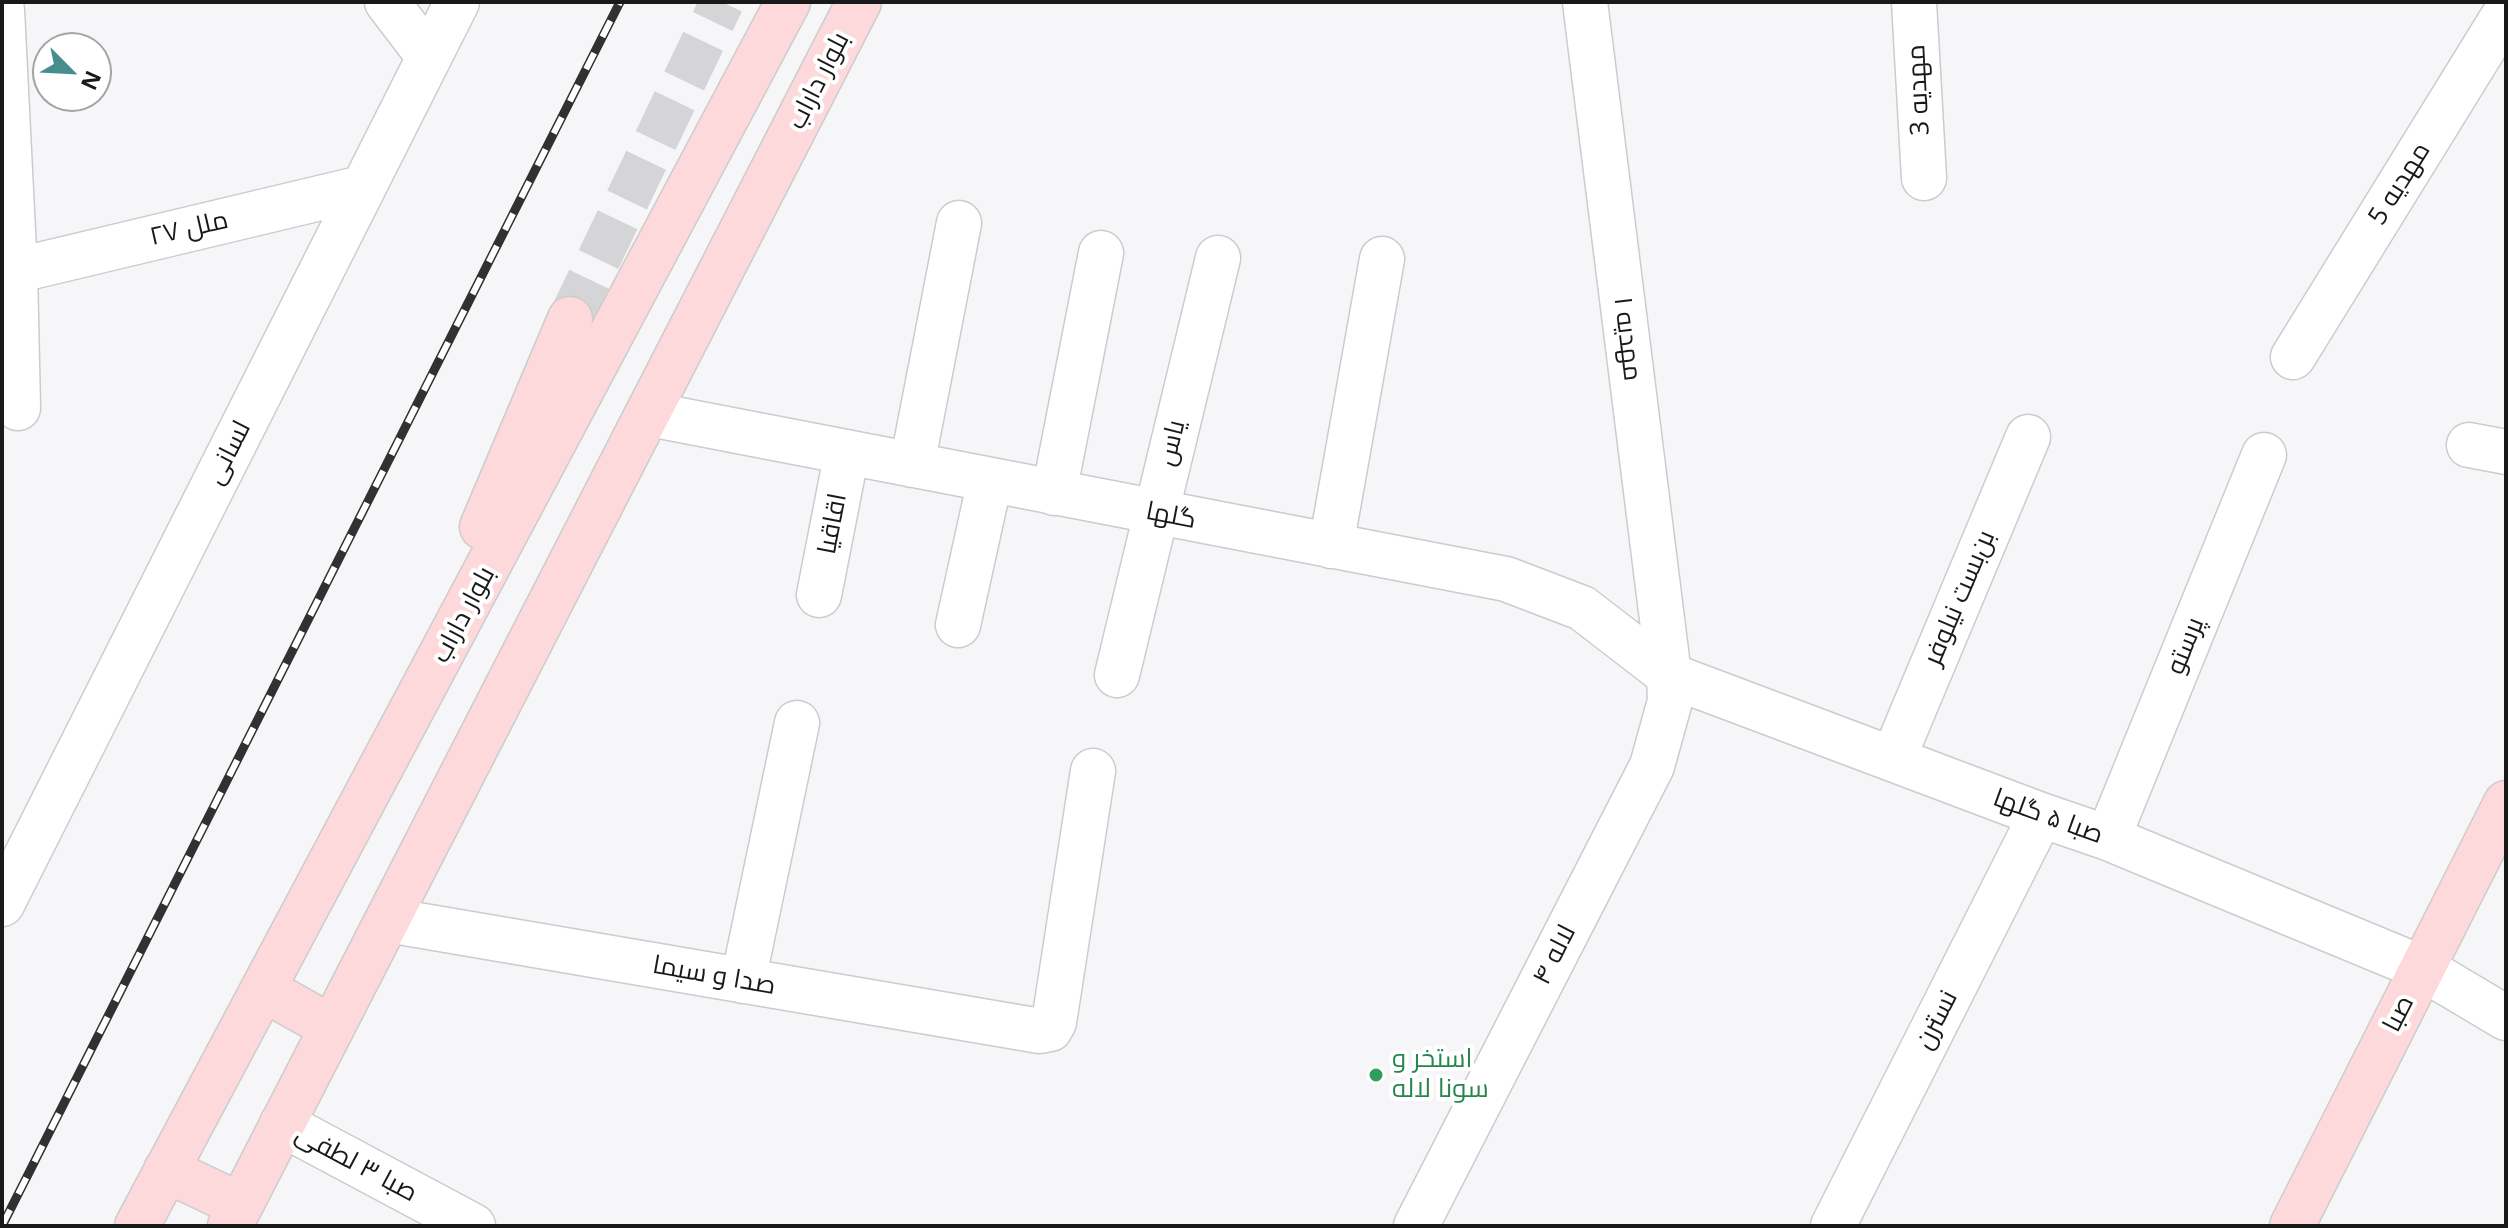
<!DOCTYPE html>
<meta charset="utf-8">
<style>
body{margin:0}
#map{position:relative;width:2508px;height:1228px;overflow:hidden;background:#f6f6f9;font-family:"Open Sans",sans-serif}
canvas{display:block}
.frame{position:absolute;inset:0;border:4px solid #19191a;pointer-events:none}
.north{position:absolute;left:32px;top:32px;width:80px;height:80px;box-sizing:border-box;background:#fff;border:2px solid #a3a3a3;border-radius:50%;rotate:114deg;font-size:22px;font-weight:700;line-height:32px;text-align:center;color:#19191a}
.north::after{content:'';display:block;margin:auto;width:28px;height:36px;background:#458d8e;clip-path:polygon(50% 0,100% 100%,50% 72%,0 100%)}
</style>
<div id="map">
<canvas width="2508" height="1228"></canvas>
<div class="frame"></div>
<div class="north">N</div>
</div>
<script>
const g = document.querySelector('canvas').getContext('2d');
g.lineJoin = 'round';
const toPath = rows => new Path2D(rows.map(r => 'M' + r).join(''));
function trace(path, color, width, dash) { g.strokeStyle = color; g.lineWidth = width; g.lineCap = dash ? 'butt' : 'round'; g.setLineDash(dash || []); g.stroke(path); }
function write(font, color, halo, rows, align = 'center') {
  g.font = font + ' "Open Sans",Cairo,sans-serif'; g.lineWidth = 8; g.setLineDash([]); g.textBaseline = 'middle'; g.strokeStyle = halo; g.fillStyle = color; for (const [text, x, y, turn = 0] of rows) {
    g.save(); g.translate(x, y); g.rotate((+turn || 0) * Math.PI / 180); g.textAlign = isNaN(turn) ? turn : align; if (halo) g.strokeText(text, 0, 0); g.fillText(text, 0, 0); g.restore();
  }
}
const secondaryTunnel = toPath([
 [570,319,722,2]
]);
const street = toPath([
 [387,2,429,57],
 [1914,2,1924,178],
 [2,10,15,271,18,408],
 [2,274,362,188],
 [2293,357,2506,12],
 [649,414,1506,579,1582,608,1669,675,2041,815,2108,838,2422,968,2506,1018],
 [2469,445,2506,452],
 [912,465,959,223],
 [1054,493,1101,253],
 [1331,546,1382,259],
 [819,595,847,452],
 [958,625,990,480],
 [1117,675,1218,258],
 [1893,759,2028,437],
 [2108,838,2264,455],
 [2,904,457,2],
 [388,920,1040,1031,1050,1029,1054,1022,1093,771],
 [743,981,797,723],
 [282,1124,473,1226],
 [1416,1226,1652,766,1670,701,1669,675,1585,2],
 [1833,1226,2041,815]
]);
const secondary = toPath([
 [482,527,570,319],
 [263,989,331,1027],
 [166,1170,240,1205],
 [137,1226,788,2],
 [230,1226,859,2],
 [2292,1226,2506,803]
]);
const rail = toPath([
 [2,1226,620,2]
]);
const markers = [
 [1376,1075,8,"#2e9e5b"]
];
const streetNames = [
 ["بلوار داراب",819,81,-63],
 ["مهدیه 3",1919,90,-93],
 ["مهدیه 5",2400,184,-58],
 ["ملل ۲۷",189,229,-13],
 ["مهدیه ۱",1627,339,83],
 ["یاس",1172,443,-76],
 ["لسانی",229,453,-63],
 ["گلها",1171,516,11],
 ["اقاقیا",833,524,-79],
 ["بن‌بست نیلوفر",1960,598,-67],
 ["بلوار داراب",464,615,-62],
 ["پرستو",2186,646,-68],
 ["صبا ۵ گلها",2048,817,20],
 ["لاله ۴",1555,955,-63],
 ["صدا و سیما",714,976,10],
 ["صبا",2399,1014,-63],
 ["نسترن",1937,1020,-63],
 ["صبا ۳ لطفی",356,1164,28]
];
const leisureNames = [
 ["استخر و",1392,1060],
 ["سونا لاله",1392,1090]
];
trace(secondaryTunnel, '#d5d5d8', 44, [44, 22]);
trace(street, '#cccccf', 47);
trace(secondary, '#cccccf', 47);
trace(street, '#fff', 44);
trace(secondary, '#fdd9dc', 44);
trace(rail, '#313132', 9);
trace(rail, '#fff', 6, [18]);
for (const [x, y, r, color] of markers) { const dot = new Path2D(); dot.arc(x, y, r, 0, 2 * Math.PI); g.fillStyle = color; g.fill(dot); trace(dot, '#fff', 3); }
write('26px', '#19191a', '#fff', streetNames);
write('26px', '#27864d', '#fff', leisureNames, 'left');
</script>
